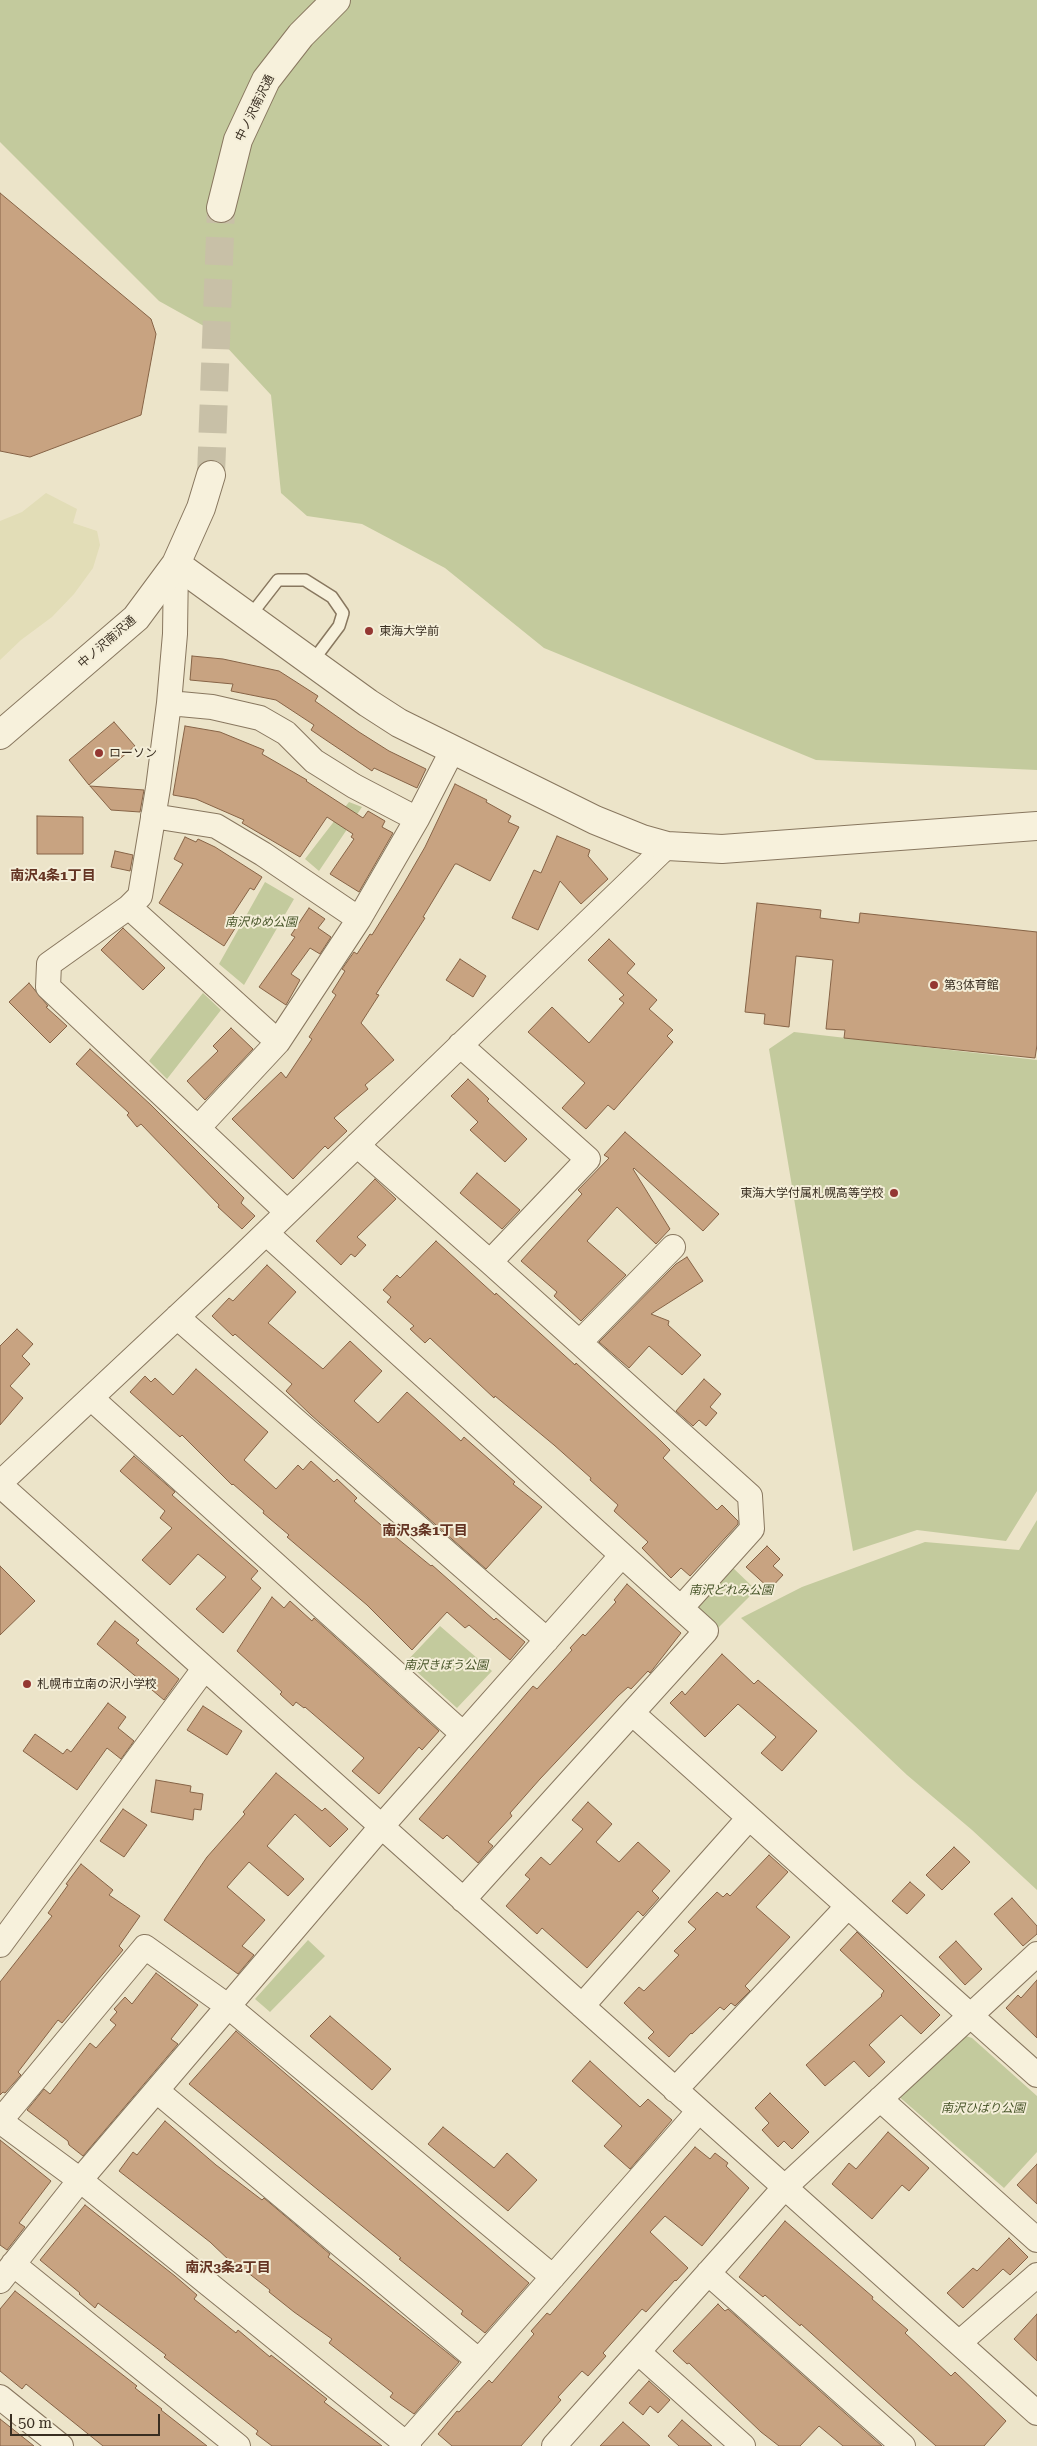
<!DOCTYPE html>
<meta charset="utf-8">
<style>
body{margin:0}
#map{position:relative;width:1037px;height:2446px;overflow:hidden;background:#ece4c9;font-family:"Roboto Serif",serif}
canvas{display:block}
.scale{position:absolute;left:10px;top:2414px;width:150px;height:22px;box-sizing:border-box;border:2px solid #392e21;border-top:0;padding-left:6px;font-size:15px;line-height:18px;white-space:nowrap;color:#392e21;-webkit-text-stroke:4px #f4eed8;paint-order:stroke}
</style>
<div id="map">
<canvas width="1037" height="2446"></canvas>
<div class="scale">50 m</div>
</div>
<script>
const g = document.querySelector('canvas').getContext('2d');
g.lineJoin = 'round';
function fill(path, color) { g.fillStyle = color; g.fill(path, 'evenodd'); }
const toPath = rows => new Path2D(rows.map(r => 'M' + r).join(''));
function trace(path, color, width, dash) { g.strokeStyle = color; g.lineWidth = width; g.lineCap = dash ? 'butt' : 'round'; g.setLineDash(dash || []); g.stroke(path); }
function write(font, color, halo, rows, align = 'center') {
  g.font = font + ' "Roboto Serif","Noto Sans JP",serif'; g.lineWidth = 4; g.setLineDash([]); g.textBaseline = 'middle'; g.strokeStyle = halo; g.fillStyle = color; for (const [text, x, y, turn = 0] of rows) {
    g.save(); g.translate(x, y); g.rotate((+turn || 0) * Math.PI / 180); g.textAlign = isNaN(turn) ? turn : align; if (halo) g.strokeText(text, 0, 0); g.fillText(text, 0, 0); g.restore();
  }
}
const farmland = toPath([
 [46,493,77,509,73,523,97,531,100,545,93,568,74,594,52,617,21,640,0,660,0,521,22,512]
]);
const green = toPath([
 [0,0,1037,0,1037,770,816,760,544,648,445,568,362,524,307,516,281,493,271,395,211,330,159,301,0,142],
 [349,802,362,807,319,871,305,859],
 [265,882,294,899,244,985,219,964],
 [203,993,221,1010,167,1079,149,1061],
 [794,1032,1037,1060,1037,1491,1006,1541,917,1530,853,1551,769,1049],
 [1037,1520,1037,1890,972,1830,907,1775,741,1618,802,1587,925,1542,1019,1550],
 [730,1565,756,1590,715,1631,692,1607],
 [440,1626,492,1671,457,1708,406,1662],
 [308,1940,325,1956,270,2012,255,1999],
 [963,2035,972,2038,1037,2096,1037,2152,1004,2188,896,2094]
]);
const building = toPath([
 [0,193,151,319,156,334,141,415,30,457,0,451,0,193],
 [192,656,223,659,279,671,318,696,315,701,359,732,389,751,426,769,417,788,374,768,372,771,311,730,314,725,276,700,231,691,233,684,190,680,192,656],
 [114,722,135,746,89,785,69,760,114,722],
 [185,726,220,732,264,750,262,754,307,780,306,781,363,818,368,811,385,821,382,827,393,833,359,892,330,874,354,839,351,837,353,834,327,817,300,857,242,823,244,820,196,799,173,795,185,726],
 [455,784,487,800,486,802,511,816,508,822,519,827,490,881,457,864,455,864,423,917,425,918,376,994,379,995,361,1023,394,1060,365,1085,368,1089,334,1118,347,1131,328,1149,325,1146,293,1179,232,1119,281,1072,286,1078,312,1039,309,1037,336,995,332,992,345,971,342,969,354,952,357,954,370,934,372,935,403,885,425,847,455,784],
 [90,786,144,790,140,812,111,810,90,786],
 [37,816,83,817,83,854,37,854,37,816],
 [557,836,590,850,588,856,608,879,581,904,560,881,538,930,512,918,534,870,541,873,557,836],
 [185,837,196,842,198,839,215,847,262,877,254,890,250,888,231,917,239,922,224,946,159,903,183,864,174,859,185,837],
 [115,851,133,855,130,871,111,867,115,851],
 [757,903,821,910,820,918,859,923,860,913,1037,932,1037,1045,1035,1058,844,1038,845,1030,826,1029,833,960,796,956,789,1027,764,1024,765,1014,745,1012,757,903],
 [309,908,325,919,318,928,331,937,320,954,310,948,291,974,300,980,286,1005,259,987,295,937,291,935,309,908],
 [123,928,165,968,143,990,101,950,123,928],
 [609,939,635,964,627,973,657,1000,649,1009,673,1030,667,1036,673,1042,614,1110,608,1105,586,1129,562,1108,585,1083,528,1032,552,1007,589,1043,624,1003,619,999,624,995,588,960,609,939],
 [460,959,486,976,473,997,446,980,460,959],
 [29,983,48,1006,46,1007,67,1026,50,1043,9,1002,29,983],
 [231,1028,253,1049,205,1100,187,1081,218,1051,213,1046,231,1028],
 [90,1049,151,1105,244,1198,241,1203,255,1216,242,1229,218,1207,219,1205,141,1124,137,1127,127,1115,129,1113,76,1064,90,1049],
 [468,1079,489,1099,487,1101,527,1139,505,1162,470,1130,478,1122,451,1096,468,1079],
 [625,1132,719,1214,703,1231,634,1168,633,1169,670,1229,656,1244,617,1207,587,1241,626,1275,581,1321,554,1296,557,1292,521,1261,582,1194,578,1190,609,1158,604,1155,625,1132],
 [477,1173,520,1210,502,1229,460,1193,477,1173],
 [375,1179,396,1199,357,1237,366,1245,355,1257,351,1254,341,1265,316,1241,375,1179],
 [436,1241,495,1295,496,1293,575,1365,576,1363,660,1440,670,1450,663,1458,717,1510,722,1505,738,1521,738,1524,690,1576,681,1568,671,1578,642,1548,648,1542,614,1511,618,1505,590,1480,591,1478,554,1445,495,1396,494,1398,430,1338,425,1343,410,1329,414,1326,387,1302,391,1297,383,1290,397,1275,400,1278,436,1241],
 [687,1257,703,1281,651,1314,669,1321,668,1325,701,1355,682,1375,649,1346,629,1368,599,1342,676,1264,687,1257],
 [267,1265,296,1292,268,1323,323,1369,350,1341,382,1371,354,1401,378,1423,407,1392,461,1441,464,1437,515,1482,513,1484,542,1507,486,1569,311,1415,286,1391,292,1384,235,1334,233,1336,212,1316,229,1298,233,1301,267,1265],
 [17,1329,33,1344,22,1356,30,1364,10,1386,23,1398,0,1425,0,1346,17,1329],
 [196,1369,268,1432,244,1460,276,1489,298,1465,303,1470,311,1461,334,1482,337,1479,357,1498,354,1501,381,1525,431,1566,432,1565,494,1620,496,1618,525,1642,510,1660,469,1625,465,1628,447,1612,412,1650,367,1605,287,1537,289,1535,263,1513,264,1511,233,1484,232,1485,182,1435,180,1437,130,1392,145,1376,151,1382,155,1378,173,1395,196,1369],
 [704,1379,721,1394,710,1407,717,1413,706,1426,699,1420,693,1426,676,1411,704,1379],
 [134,1456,175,1492,172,1495,258,1571,251,1579,261,1588,223,1633,196,1609,226,1577,198,1554,170,1585,142,1560,172,1528,160,1518,165,1511,120,1471,134,1456],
 [767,1546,780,1559,773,1566,783,1575,770,1589,746,1567,767,1546],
 [0,1566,35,1601,0,1635,0,1566],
 [627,1584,681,1633,650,1673,648,1671,631,1689,628,1687,618,1696,540,1779,510,1813,512,1816,488,1842,493,1846,478,1863,447,1835,443,1839,419,1819,533,1686,537,1689,572,1650,570,1648,583,1634,585,1636,616,1602,614,1600,627,1584],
 [272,1597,284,1608,290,1601,312,1621,314,1618,439,1731,422,1750,419,1747,379,1794,352,1771,364,1758,305,1707,304,1708,296,1702,293,1706,280,1694,282,1692,237,1651,272,1597],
 [115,1621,139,1640,136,1643,179,1679,164,1700,97,1644,115,1621],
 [722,1654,754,1684,758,1680,817,1731,782,1771,761,1753,776,1737,738,1704,705,1737,670,1703,682,1691,685,1695,722,1654],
 [108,1703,126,1717,118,1728,134,1741,121,1759,107,1748,77,1790,23,1751,35,1734,63,1754,67,1749,71,1752,108,1703],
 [203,1706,242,1731,227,1755,187,1730,203,1706],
 [276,1773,322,1811,325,1808,348,1829,330,1847,295,1814,267,1846,304,1879,288,1896,249,1862,227,1887,265,1920,242,1946,254,1955,238,1974,164,1920,207,1857,245,1814,243,1812,276,1773],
 [156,1780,191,1786,190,1792,203,1794,201,1810,194,1809,193,1820,151,1812,156,1780],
 [588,1802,612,1824,596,1842,619,1862,638,1842,670,1871,652,1891,659,1898,643,1916,638,1911,587,1968,542,1928,537,1934,506,1906,530,1879,525,1875,541,1857,550,1865,583,1829,572,1820,588,1802],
 [123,1809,147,1825,124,1857,100,1841,123,1809],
 [954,1847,970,1862,942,1890,926,1875,954,1847],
 [769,1855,788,1872,756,1907,790,1937,745,1986,750,1991,735,2006,731,2003,724,2010,720,2007,692,2034,691,2033,669,2057,648,2038,654,2032,624,2003,639,1987,644,1991,679,1955,674,1951,696,1929,688,1922,703,1906,717,1892,723,1897,727,1893,730,1896,769,1855],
 [81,1864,113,1890,109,1895,140,1916,119,1946,123,1950,62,2023,58,2020,18,2072,21,2075,5,2093,3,2092,0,2095,0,1982,52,1916,48,1913,68,1885,66,1884,81,1864],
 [910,1882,925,1895,907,1914,892,1901,910,1882],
 [1012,1898,1037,1926,1037,1934,1023,1946,994,1914,1012,1898],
 [857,1932,940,2015,921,2034,901,2015,869,2045,885,2062,869,2077,854,2061,825,2086,806,2065,882,1996,881,1995,884,1991,840,1950,857,1932],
 [956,1941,982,1969,965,1985,939,1957,956,1941],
 [156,1973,198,2005,171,2039,178,2044,83,2156,69,2145,68,2141,27,2110,44,2089,50,2094,90,2043,96,2048,116,2025,110,2020,117,2012,114,2009,125,1997,132,2004,156,1973],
 [1037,1980,1037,2038,1006,2008,1018,1995,1021,1998,1037,1980],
 [330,2016,391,2069,372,2090,310,2036,330,2016],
 [236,2031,529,2283,485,2333,461,2314,463,2311,399,2259,401,2258,189,2084,236,2031],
 [590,2061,640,2107,648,2099,672,2120,630,2169,604,2146,622,2126,572,2081,590,2061],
 [770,2093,809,2132,792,2149,784,2141,778,2147,762,2130,769,2123,755,2108,770,2093],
 [165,2121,216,2165,262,2200,264,2198,330,2254,328,2257,459,2362,414,2414,390,2397,393,2393,329,2343,332,2339,294,2312,269,2292,270,2290,233,2261,231,2262,210,2242,119,2171,133,2152,137,2155,165,2121],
 [443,2127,494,2168,507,2153,537,2180,508,2211,428,2144,443,2127],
 [888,2132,929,2168,909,2191,902,2185,872,2219,832,2184,849,2163,856,2169,888,2132],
 [0,2140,51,2181,19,2223,25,2227,7,2250,0,2245,0,2140],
 [695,2147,710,2159,715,2153,728,2163,726,2166,749,2188,702,2246,665,2216,650,2232,688,2268,676,2281,675,2280,646,2312,642,2309,603,2353,606,2356,588,2376,582,2371,558,2397,561,2400,521,2446,452,2446,438,2434,457,2411,459,2412,489,2380,492,2383,534,2334,531,2331,547,2313,550,2315,695,2147],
 [1037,2164,1037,2204,1017,2185,1037,2164],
 [85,2205,175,2276,197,2295,194,2299,236,2333,238,2330,270,2357,271,2355,327,2399,324,2402,382,2446,272,2446,256,2434,258,2431,164,2357,166,2355,98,2303,95,2308,79,2294,80,2293,40,2260,85,2205],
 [785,2221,873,2297,872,2299,908,2330,905,2333,951,2376,955,2372,1006,2421,984,2446,936,2446,801,2324,800,2326,765,2295,763,2297,739,2277,785,2221],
 [1009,2238,1028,2257,1010,2275,1003,2269,963,2308,947,2293,973,2268,977,2271,1009,2238],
 [15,2291,137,2386,135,2388,162,2409,161,2410,207,2446,103,2446,26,2384,22,2389,0,2371,0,2309,15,2291],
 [718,2304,725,2311,728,2309,882,2446,843,2446,819,2426,800,2446,779,2446,761,2432,689,2363,687,2364,673,2351,718,2304],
 [1037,2314,1037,2361,1014,2339,1037,2314],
 [649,2381,670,2400,658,2413,650,2406,643,2415,629,2403,649,2381],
 [0,2419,34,2446,0,2446,0,2419],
 [682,2420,712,2446,679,2446,668,2436,682,2420],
 [623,2422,650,2446,600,2446,623,2422]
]);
const tertiaryTunnel = toPath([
 [211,475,221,208]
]);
const service = toPath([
 [250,616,278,580,305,580,332,597,343,613,339,626,312,662]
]);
const minor = toPath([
 [176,564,175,634,169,703,158,788,140,896,129,907,49,964,48,987,287,1212],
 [169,703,212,707,260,718,286,733,314,761,354,786,417,819],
 [153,816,216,826,263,854,359,919],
 [129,907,278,1042],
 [460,1045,588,1159,490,1262],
 [198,1128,278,1042,359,919,417,819,452,751],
 [357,1145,490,1262,750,1496,752,1529,681,1608],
 [266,1233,706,1631,463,1900],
 [177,1317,547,1640],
 [580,1342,673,1247],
 [91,1398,463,1734],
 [0,1483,237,1261,667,846],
 [0,1485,1037,2413],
 [632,1713,1037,2075],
 [0,1945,204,1669],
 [582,2006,749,1818],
 [675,2090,848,1906],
 [157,2091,479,2361],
 [880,2099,1037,2240],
 [0,2121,145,1947,229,2007,553,2277],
 [0,2121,80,2180,409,2446],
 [13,2264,238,2446],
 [708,2273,903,2446],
 [0,2281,80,2180,381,1827,622,1555],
 [959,2343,1037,2275],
 [638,2352,743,2446],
 [0,2397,61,2446],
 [404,2446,698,2112],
 [554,2446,785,2187,1037,1954]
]);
const tertiary = toPath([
 [221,208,238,140,266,80,301,35,336,0],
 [176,564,368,703,399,723,595,820,642,839,667,846,722,849,1037,826],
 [0,735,136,618,176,564,201,508,211,475]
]);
const markers = [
 [369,631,5,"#943732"],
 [99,753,5,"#943732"],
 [934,985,5,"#943732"],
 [894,1193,5,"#943732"],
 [27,1684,5,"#943732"]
];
const streetNames = [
 ["中ノ沢南沢通",255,108,-64],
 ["中ノ沢南沢通",107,642,-41]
];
const poiNames = [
 ["東海大学前",379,631],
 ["ローソン",109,753],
 ["第3体育館",944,985],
 ["東海大学付属札幌高等学校",884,1193,"right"],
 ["札幌市立南の沢小学校",37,1684]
];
const parkNames = [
 ["南沢ゆめ公園",261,922],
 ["南沢どれみ公園",731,1590],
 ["南沢きぼう公園",446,1665],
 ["南沢ひばり公園",983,2108]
];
const neighbourhoodNames = [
 ["南沢4条1丁目",53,876],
 ["南沢3条1丁目",425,1531],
 ["南沢3条2丁目",228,2268]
];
fill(farmland, '#e2ddb7');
fill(green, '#c3ca9d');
fill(building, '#c8a381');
trace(building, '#866346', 1);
trace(tertiaryTunnel, '#c8c0a7', 28, [28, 14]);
trace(service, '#88775f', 14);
trace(minor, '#88775f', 26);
trace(tertiary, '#88775f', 30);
trace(service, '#f7f1dc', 11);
trace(minor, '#f7f1dc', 24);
trace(tertiary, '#f7f1dc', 28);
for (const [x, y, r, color] of markers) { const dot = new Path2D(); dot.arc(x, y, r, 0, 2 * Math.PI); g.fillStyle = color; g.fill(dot); trace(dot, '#f4eed8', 2); }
write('12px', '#392e21', '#f4eed8', streetNames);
write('12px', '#392e21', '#f4eed8', poiNames, 'left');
write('italic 12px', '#475529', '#f4eed8', parkNames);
write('bold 14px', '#643423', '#f4eed8', neighbourhoodNames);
</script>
